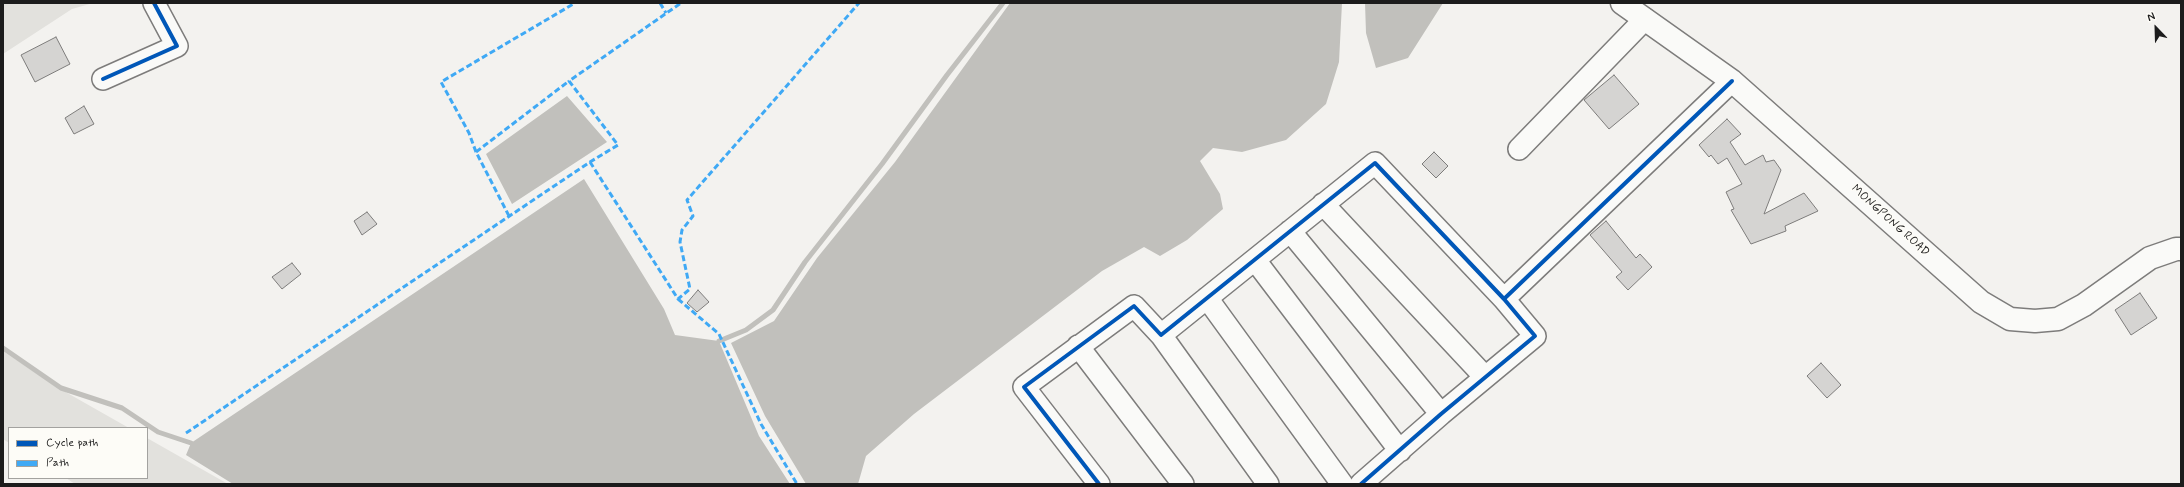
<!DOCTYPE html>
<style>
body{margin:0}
#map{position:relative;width:2184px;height:487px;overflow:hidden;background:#f3f2ef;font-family:Mynerve,sans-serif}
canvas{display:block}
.frame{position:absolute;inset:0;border:4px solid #1c1c1c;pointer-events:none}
.legend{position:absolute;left:8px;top:427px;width:140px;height:52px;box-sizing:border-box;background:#fdfcf7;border:1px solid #a3a29f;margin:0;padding:5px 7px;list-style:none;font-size:12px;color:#1c1c1c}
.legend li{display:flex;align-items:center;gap:8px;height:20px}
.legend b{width:20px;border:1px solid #a3a29f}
.north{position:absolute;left:2136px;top:8px;width:40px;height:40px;-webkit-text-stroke:3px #fdfcf7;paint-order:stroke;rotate:337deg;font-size:11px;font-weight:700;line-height:16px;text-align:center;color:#1c1c1c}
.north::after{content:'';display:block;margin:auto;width:14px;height:18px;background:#1c1c1c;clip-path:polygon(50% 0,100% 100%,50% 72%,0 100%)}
</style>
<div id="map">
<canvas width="2184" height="487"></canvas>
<div class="frame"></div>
<ul class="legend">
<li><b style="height:5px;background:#0057b8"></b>Cycle path</li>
<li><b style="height:5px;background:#3fa9f5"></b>Path</li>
</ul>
<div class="north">N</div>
</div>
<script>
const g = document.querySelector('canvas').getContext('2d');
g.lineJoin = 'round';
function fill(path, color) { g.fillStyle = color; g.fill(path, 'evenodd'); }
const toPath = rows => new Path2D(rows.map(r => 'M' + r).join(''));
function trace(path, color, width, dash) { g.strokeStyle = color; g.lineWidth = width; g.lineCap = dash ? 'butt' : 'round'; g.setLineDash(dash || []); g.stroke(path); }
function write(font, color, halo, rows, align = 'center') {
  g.font = font + ' Mynerve,sans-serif'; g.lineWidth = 3; g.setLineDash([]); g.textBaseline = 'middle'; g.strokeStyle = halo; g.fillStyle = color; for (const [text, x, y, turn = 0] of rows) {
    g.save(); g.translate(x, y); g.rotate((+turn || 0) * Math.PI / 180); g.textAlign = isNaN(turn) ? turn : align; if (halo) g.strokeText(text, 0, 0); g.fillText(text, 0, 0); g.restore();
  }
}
const green = toPath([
 [3,3,93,3,72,9,3,54],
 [3,351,55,386,129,428,9,428,9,443,3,439],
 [147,438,228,484,75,484,66,478,147,478]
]);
const water = toPath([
 [1010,3,1342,3,1339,62,1326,104,1286,140,1242,152,1213,148,1200,161,1220,194,1223,209,1187,240,1160,256,1144,247,1102,271,914,414,866,456,858,484,806,484,765,416,731,343,774,321,817,258,895,162],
 [1365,3,1443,3,1408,58,1376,68,1366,33],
 [567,96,607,142,512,204,486,154],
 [584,179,664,309,675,335,719,341,759,436,790,484,233,484,186,455,191,443]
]);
const stream = toPath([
 [719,341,746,330,773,310,805,262,882,164,947,75,1003,3],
 [3,348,61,388,122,408,158,432,191,443]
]);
const building = toPath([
 [56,37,70,64,35,82,21,55,56,37],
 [1614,75,1639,104,1609,129,1584,100,1614,75],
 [84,106,94,124,74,134,65,118,84,106],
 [1727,119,1741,134,1730,142,1745,165,1763,155,1766,162,1774,160,1781,170,1764,214,1804,193,1818,211,1785,226,1786,231,1751,244,1731,210,1734,209,1726,192,1742,184,1727,158,1718,164,1711,155,1709,157,1699,145,1727,119],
 [1434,152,1448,166,1436,178,1422,164,1434,152],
 [367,212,377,224,362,235,354,221,367,212],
 [1606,221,1636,258,1640,254,1652,267,1628,290,1616,277,1622,272,1590,235,1606,221],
 [292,263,301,274,282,289,272,277,292,263],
 [698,290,709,302,697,312,687,303,698,290],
 [2140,293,2157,318,2131,335,2115,310,2140,293],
 [1821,363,1841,385,1827,398,1807,376,1821,363]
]);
const minor = toPath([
 [103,79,177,46,154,3],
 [1519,149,1645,19],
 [1323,204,1485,377],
 [1290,231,1441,414],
 [1255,260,1400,451],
 [1207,298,1342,484],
 [1504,299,1732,81],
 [1161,335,1268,484],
 [1078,346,1183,484],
 [1099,484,1024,387,1134,306,1161,335,1375,163,1504,299,1535,336,1441,414,1361,484]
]);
const major = toPath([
 [1622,3,1732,81,1981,302,2010,319,2035,321,2058,319,2084,305,2150,258,2176,249,2181,249]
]);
const quiet = toPath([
 [660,3,666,13],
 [476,152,469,133,441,82,575,3],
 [590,162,678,299,690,289,680,242,682,230,693,216,687,200,859,3],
 [509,216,476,152,569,81],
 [678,299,719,334,761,424,797,484],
 [186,433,590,162,618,145,569,81,681,3]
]);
const cycleway = toPath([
 [103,79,177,46,154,3],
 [1504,299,1732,81],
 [1099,484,1024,387,1134,306,1161,335,1375,163,1504,299,1535,336,1441,414,1361,484]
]);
const streetNames = [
 ["MONGPONG ROAD",1890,221,42]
];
fill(green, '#e2e1dd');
fill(water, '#c1c0bc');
trace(stream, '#c1c0bc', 5);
fill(building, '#d5d4d2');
trace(building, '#7d7c7b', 1);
trace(minor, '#7d7c7b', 24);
trace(major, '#7d7c7b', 25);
trace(minor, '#fafaf8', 21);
trace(major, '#fafaf8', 22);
trace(quiet, '#3fa9f5', 3, [6, 3]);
trace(cycleway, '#0057b8', 4);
write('12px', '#1c1c1c', '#fdfcf7', streetNames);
</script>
